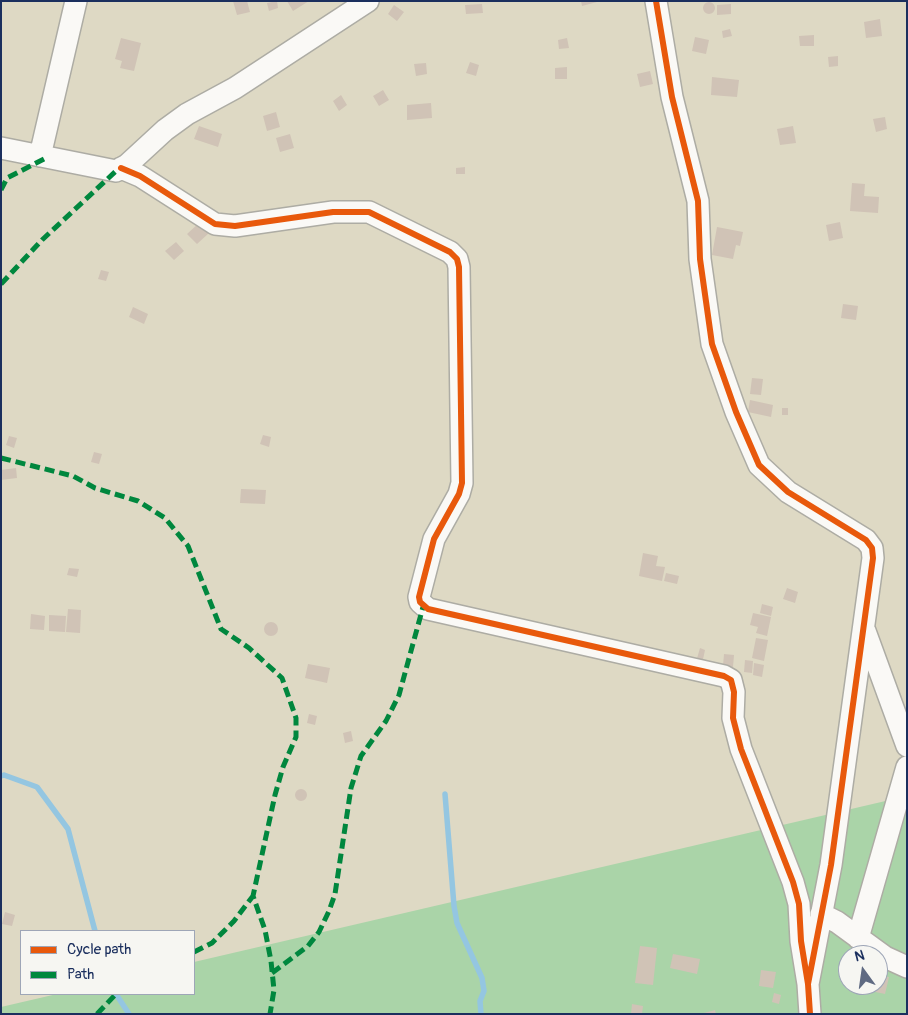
<!DOCTYPE html>
<style>
body{margin:0}
#map{position:relative;width:908px;height:1015px;overflow:hidden;background:#ded9c4;font-family:Pangolin,sans-serif}
canvas{display:block}
.frame{position:absolute;inset:0;border:2px solid #1b2f5e;pointer-events:none}
.legend{position:absolute;left:20px;top:930px;width:175px;height:65px;box-sizing:border-box;background:#f6f6f2;border:1px solid #9ea6b7;margin:0;padding:6px 9px;list-style:none;font-size:15px;color:#1b2f5e}
.legend li{display:flex;align-items:center;gap:10px;height:25px}
.legend b{width:25px;border:1px solid #9ea6b7}
.north{position:absolute;left:838px;top:945px;width:50px;height:50px;box-sizing:border-box;background:#f6f6f2;border:1px solid #9ea6b7;border-radius:50%;rotate:346deg;font-size:14px;font-weight:700;line-height:20px;text-align:center;color:#1b2f5e}
.north::after{content:'';display:block;margin:auto;width:18px;height:22px;background:#5f6a82;clip-path:polygon(50% 0,100% 100%,50% 72%,0 100%)}
</style>
<div id="map">
<canvas width="908" height="1015"></canvas>
<div class="frame"></div>
<ul class="legend">
<li><b style="height:6px;background:#e8590c"></b>Cycle path</li>
<li><b style="height:6px;background:#00873e"></b>Path</li>
</ul>
<div class="north">N</div>
</div>
<script>
const g = document.querySelector('canvas').getContext('2d');
g.lineJoin = 'round';
function fill(path, color) { g.fillStyle = color; g.fill(path, 'evenodd'); }
const toPath = rows => new Path2D(rows.map(r => 'M' + r).join(''));
function trace(path, color, width, dash) { g.strokeStyle = color; g.lineWidth = width; g.lineCap = dash ? 'butt' : 'round'; g.setLineDash(dash || []); g.stroke(path); }
const green = toPath([
 [907,796,907,1014,1,1014,1,1007,57,994,194,994,194,962],
 [848,955,878,955,878,985,848,985]
]);
const stream = toPath([
 [1,776,4,775,37,787,68,829,95,931],
 [445,794,454,906,457,923,482,978,484,991,480,1001,481,1014],
 [116,994,129,1014]
]);
const building = toPath([
 [233,1,247,1,250,12,237,15],
 [277,1,278,8,269,11,267,3],
 [287,1,309,1,293,11],
 [581,1,597,1,597,2,582,6],
 '703 8a6 6 0 1 1 12 0a6 6 0 1 1-12 0Z',
 [482,4,483,13,466,14,465,5],
 [731,4,731,14,717,15,717,5],
 [394,5,404,12,397,21,388,14],
 [880,19,882,36,866,38,864,22],
 [730,29,732,36,723,38,722,31],
 [814,35,814,46,800,46,799,36],
 [695,37,709,40,706,54,692,51],
 [121,38,141,43,134,71,120,68,122,61,115,59],
 [567,38,569,48,559,49,558,40],
 [838,56,838,66,829,67,828,57],
 [470,62,479,65,476,76,466,73],
 [426,63,427,74,416,76,414,64],
 [567,67,567,79,555,79,555,68],
 [650,71,653,84,640,87,637,74],
 [712,77,739,80,737,97,711,95],
 [383,90,389,100,379,106,373,96],
 [341,95,347,105,339,111,333,101],
 [431,103,432,118,407,120,407,105],
 [276,112,280,127,267,131,263,116],
 [885,117,887,129,876,132,873,119],
 [199,126,222,134,218,147,194,139],
 [793,126,796,143,780,145,777,129],
 [290,134,294,148,280,152,276,138],
 [465,167,465,174,456,174,456,168],
 [852,183,865,184,864,196,879,197,878,213,850,211],
 [840,222,843,238,829,241,826,225],
 [199,223,209,233,197,244,187,234],
 [717,227,743,232,740,246,736,245,733,259,712,255],
 [176,242,184,251,174,260,165,251],
 [101,270,109,272,106,281,98,279],
 [843,304,858,306,856,320,841,318],
 [133,307,148,314,144,324,129,317],
 [752,378,763,379,761,395,750,394],
 [750,400,773,405,771,417,748,412],
 [782,408,788,408,788,415,782,415],
 [263,435,271,437,269,447,260,444],
 [9,436,17,438,14,448,6,445],
 [94,452,102,454,99,464,91,462],
 [16,468,17,478,1,480,1,470],
 [241,489,266,490,265,504,240,503],
 [643,553,658,556,656,566,665,567,662,581,639,576],
 [69,568,79,569,77,577,67,575],
 [666,573,679,576,677,584,664,581],
 [787,588,798,592,795,603,783,599],
 [762,604,773,607,771,616,760,613],
 [68,609,81,610,80,633,66,632],
 [753,613,771,617,767,636,756,633,758,627,750,625],
 [31,614,45,616,44,630,30,629],
 [49,615,66,616,65,632,49,631],
 '264 629a7 7 0 1 1 14 0a7 7 0 1 1-14 0Z',
 [756,638,768,640,764,661,752,658],
 [700,648,705,650,702,664,696,662],
 [724,654,734,655,733,667,723,666],
 [745,660,753,661,752,673,744,672],
 [754,663,764,665,762,677,753,675],
 [308,664,330,668,327,683,305,678],
 [309,714,317,716,315,725,307,723],
 [351,731,353,741,345,743,343,733],
 '295 795a6 6 0 1 1 12 0a6 6 0 1 1-12 0Z',
 [5,912,15,915,12,926,2,924],
 [640,946,657,948,653,985,635,983],
 [673,954,700,959,697,974,670,968],
 [761,970,776,972,773,988,759,986],
 [878,975,889,977,885,994,861,989,862,985,878,985],
 [774,993,781,995,779,1004,772,1002],
 [632,1004,643,1006,642,1014,631,1014],
 [715,1010,716,1014,704,1014,704,1013]
]);
const minor = toPath([
 [656,1,672,97,698,201,700,259,712,344,736,412,759,465,788,492,866,540,872,548,873,558,831,865,808,984,810,1014],
 [1,148,116,171,127,165,165,130,187,114,235,88,368,1],
 [40,156,76,1],
 [121,168,140,176,215,224,235,226,333,212,369,212,450,252,457,259,459,267,462,483,459,494,434,539,419,597,420,602,428,609,724,676,731,680,734,692,733,718,741,749,793,882,799,904,801,941,808,984],
 [865,631,907,746],
 [821,914,837,922,885,957,907,967],
 [858,938,907,767]
]);
const quiet = toPath([
 [1,190,7,178,46,158],
 [1,284,42,240,116,171],
 [1,458,73,476,95,488,138,501,165,518,188,546,221,629,249,648,282,678,296,718,296,737,283,767,275,795,253,896,265,930,271,961,274,990,270,1014],
 [194,952,212,943,234,921,253,896],
 [272,973,308,946,319,932,329,911,335,894,351,788,361,756,386,721,399,695,423,607],
 [97,1014,116,994]
]);
const cycleway = toPath([
 [656,1,672,97,698,201,700,259,712,344,736,412,759,465,788,492,866,540,872,548,873,558,831,865,808,984,810,1014],
 [121,168,140,176,215,224,235,226,333,212,369,212,450,252,457,259,459,267,462,483,459,494,434,539,419,597,420,602,428,609,724,676,731,680,734,692,733,718,741,749,793,882,799,904,801,941,808,984]
]);
fill(green, '#aad4a8');
trace(stream, '#94c6e1', 5.5);
fill(building, '#d0c3b6');
trace(minor, '#adaca4', 24);
trace(minor, '#faf9f6', 21);
trace(quiet, '#00873e', 5, [10, 5]);
trace(cycleway, '#e8590c', 6);
</script>
